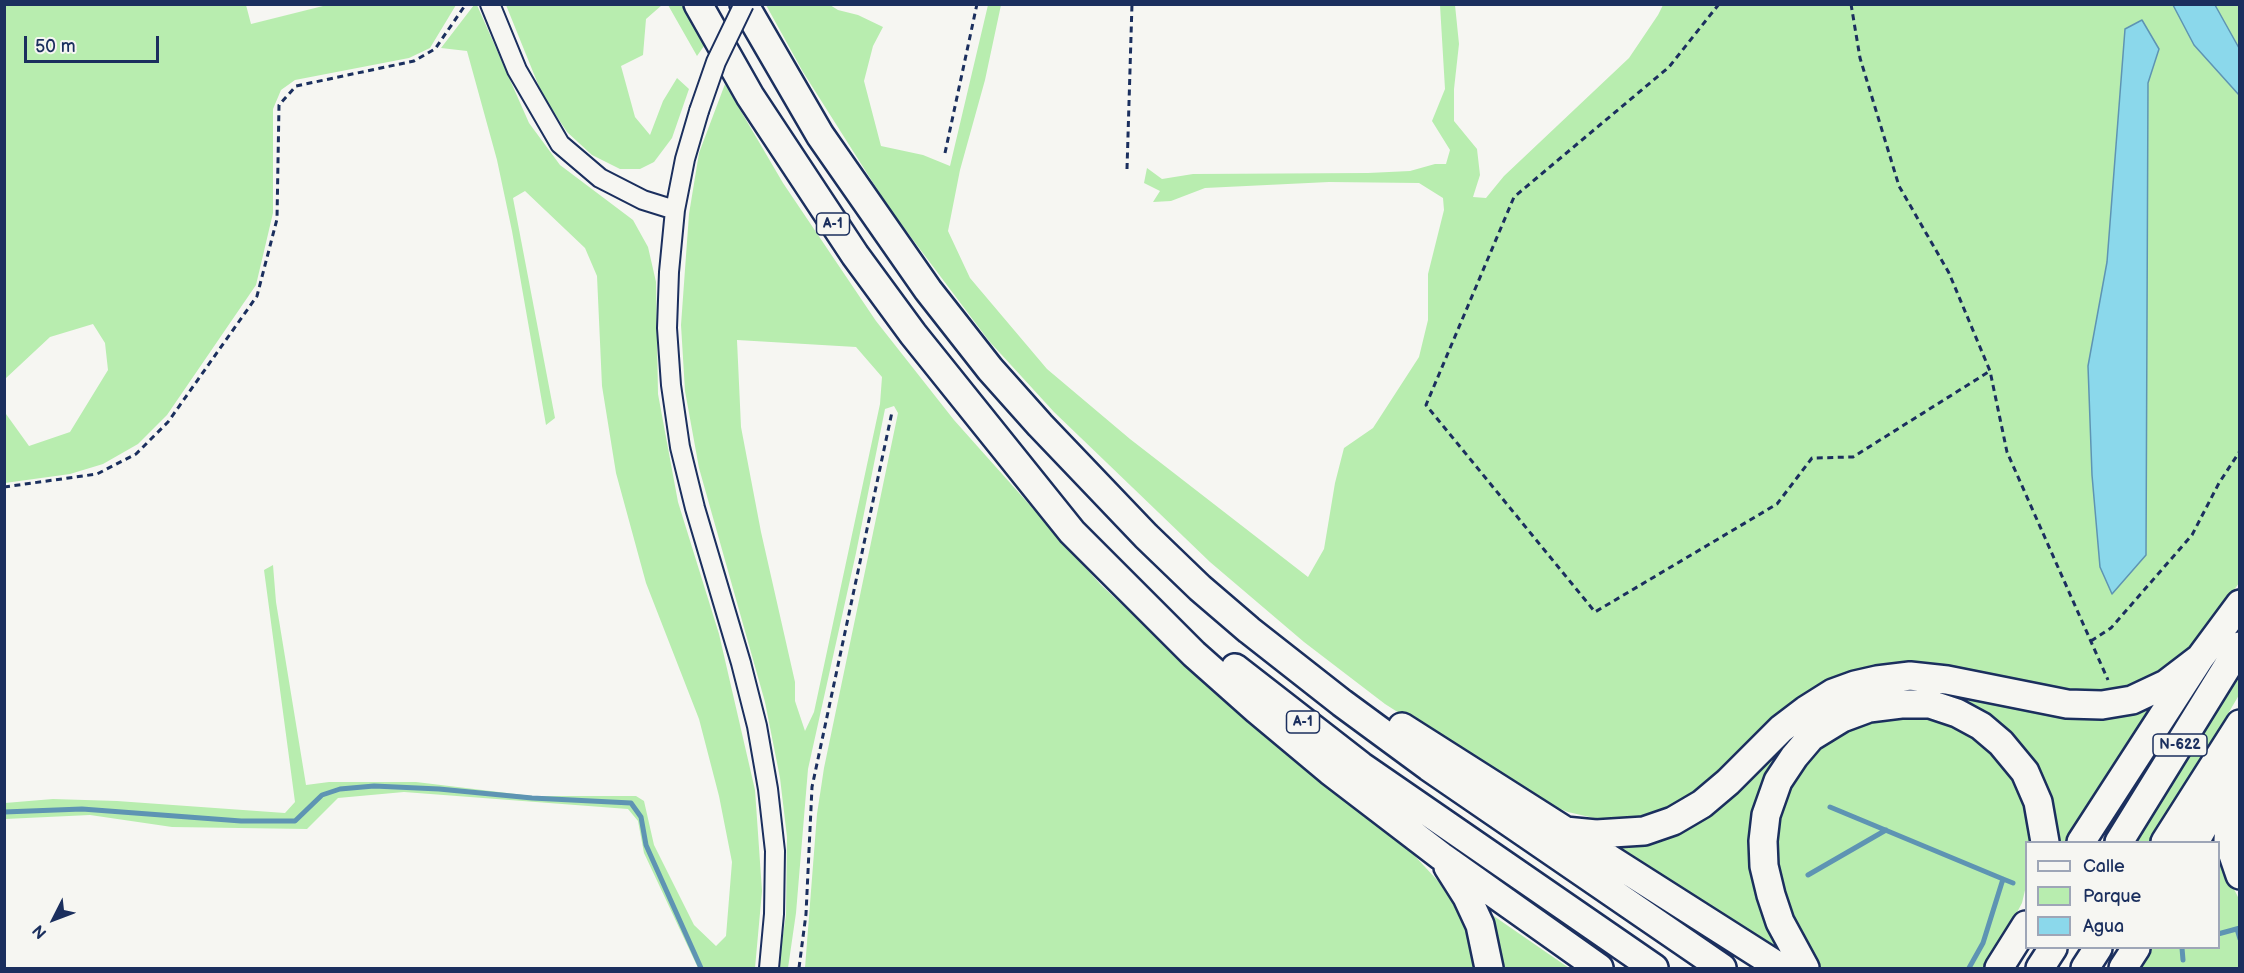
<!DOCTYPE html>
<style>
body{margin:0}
#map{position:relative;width:2244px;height:973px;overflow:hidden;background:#f6f6f2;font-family:"Balsamiq Sans",sans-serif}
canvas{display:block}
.frame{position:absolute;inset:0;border:6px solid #1b2f5e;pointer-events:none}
.legend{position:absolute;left:2025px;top:841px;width:195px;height:108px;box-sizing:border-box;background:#f6f6f2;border:2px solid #9ea6b7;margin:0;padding:8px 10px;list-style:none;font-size:18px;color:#1b2f5e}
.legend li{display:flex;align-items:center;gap:12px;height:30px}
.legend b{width:30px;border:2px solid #9ea6b7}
.north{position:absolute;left:24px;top:889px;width:60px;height:60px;-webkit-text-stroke:4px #f6f6f2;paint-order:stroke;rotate:228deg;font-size:16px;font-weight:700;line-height:24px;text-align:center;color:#1b2f5e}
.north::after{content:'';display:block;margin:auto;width:21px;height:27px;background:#1b2f5e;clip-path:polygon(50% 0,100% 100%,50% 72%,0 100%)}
.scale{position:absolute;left:24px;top:36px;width:135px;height:27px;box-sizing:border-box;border:3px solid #1b2f5e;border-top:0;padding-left:8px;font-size:18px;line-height:21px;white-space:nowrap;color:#1b2f5e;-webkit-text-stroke:4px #f6f6f2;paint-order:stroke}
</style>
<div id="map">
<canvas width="2244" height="973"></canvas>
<div class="frame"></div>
<ul class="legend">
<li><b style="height:8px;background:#f6f6f2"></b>Calle</li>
<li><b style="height:16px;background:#b8edaf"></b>Parque</li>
<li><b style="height:16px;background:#8bd8eb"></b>Agua</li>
</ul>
<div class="north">N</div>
<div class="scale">50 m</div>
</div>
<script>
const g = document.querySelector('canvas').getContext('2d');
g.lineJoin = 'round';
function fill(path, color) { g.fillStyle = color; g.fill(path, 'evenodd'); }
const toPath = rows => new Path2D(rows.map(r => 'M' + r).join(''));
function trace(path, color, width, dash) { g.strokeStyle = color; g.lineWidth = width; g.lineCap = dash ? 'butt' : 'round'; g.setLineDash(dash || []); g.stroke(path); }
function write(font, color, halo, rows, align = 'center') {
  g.font = font + ' "Balsamiq Sans",sans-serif'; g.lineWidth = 4.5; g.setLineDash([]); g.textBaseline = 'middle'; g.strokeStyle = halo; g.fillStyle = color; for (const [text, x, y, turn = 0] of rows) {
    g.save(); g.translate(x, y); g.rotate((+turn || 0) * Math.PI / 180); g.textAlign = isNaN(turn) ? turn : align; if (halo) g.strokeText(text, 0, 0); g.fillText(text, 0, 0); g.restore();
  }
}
const green = toPath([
 [4,5,246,5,251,24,327,5,456,5,430,48,409,58,295,80,281,90,273,109,273,213,256,285,167,415,138,444,103,464,70,474,5,483],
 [93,324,105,343,108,370,70,432,29,446,6,414,5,379,50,337],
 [474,5,477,5,529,123,560,165,633,220,648,247,656,282,658,394,678,502,719,634,755,790,762,891,755,968,698,968,644,853,638,821,628,809,404,792,338,798,307,829,172,827,90,815,5,819,5,803,53,799,117,801,285,813,295,802,264,570,273,565,276,602,306,785,329,782,416,782,532,796,636,796,644,801,654,845,694,925,716,946,726,936,732,862,719,796,699,719,646,583,616,473,602,386,597,276,585,248,525,191,513,198,555,418,546,425,512,231,497,160,467,51,441,48],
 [506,5,662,5,646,19,643,55,621,66,635,117,650,135,663,101,677,78,689,89,672,138,654,162,640,169,620,169,592,155,567,132,542,94],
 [668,5,682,5,704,46,697,56],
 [766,5,830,5,838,10,858,15,883,27,873,46,864,81,881,146,923,155,950,166,988,5,1001,5,985,80,960,170,948,231,970,278,1047,369,1130,439,1308,577,1324,549,1335,483,1344,448,1373,428,1419,357,1428,320,1428,274,1444,210,1443,198,1419,183,1329,182,1205,188,1171,201,1153,202,1160,191,1144,183,1147,168,1162,179,1193,174,1368,173,1410,171,1435,164,1446,164,1450,150,1432,121,1445,89,1440,5,1455,5,1459,44,1454,89,1454,121,1477,149,1480,175,1473,197,1486,198,1504,176,1629,58,1658,15,1663,5,2239,5,2239,583,2201,637,2179,660,2146,679,2108,691,2078,693,2003,677,1920,663,1871,667,1834,680,1686,799,1652,815,1611,822,1568,812,1531,797,1385,704,1304,642,1210,562,1054,412,989,341,889,208,803,72],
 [725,84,783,183,876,321,954,420,1101,585,1203,680,1302,766,1382,827,1413,854,1438,881,1461,913,1472,942,1476,968,805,968,817,814,824,768,898,413,894,406,885,409,856,553,808,769,796,913,788,968,778,968,786,915,787,837,780,778,765,702,699,468,685,391,681,325,689,214,699,153],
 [737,340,856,347,882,377,880,404,814,712,805,731,795,701,795,682,761,532,741,427],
 [2239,672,2239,695,2205,753,2150,842,2136,842],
 [1897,683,2155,704,2065,842,2060,842,2047,792,1946,698,1796,739,1761,901,1783,957,1612,844,1651,834,1801,722],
 [1900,715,1931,718,1967,728,2020,780,2035,842,2026,842,2026,886,2022,903,2007,931,1984,968,1821,968,1798,934,1785,896,1777,858,1779,816,1794,779,1813,750,1837,734,1873,719],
 [2219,843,2233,887,2239,899,2239,968,2137,968,2149,948,2218,948],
 [1485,910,1569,968,1500,968]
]);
const water = toPath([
 [2173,5,2215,5,2239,48,2239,95,2194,45,2173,5],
 [2142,20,2159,49,2148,83,2146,555,2112,594,2100,567,2092,475,2088,366,2107,262,2125,29,2142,20]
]);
const stream = toPath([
 [1830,807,2003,879],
 [4,812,82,809,241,821,295,821,322,795,340,789,374,786,439,789,532,798,631,803,641,817,646,845,701,968],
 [1808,875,1886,830],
 [2237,929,2240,939],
 [2218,934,2240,928],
 [2182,948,2183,960],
 [1969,968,1983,943,2003,879,2013,883]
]);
const path = toPath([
 [1719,4,1669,67,1514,197,1426,405,1595,612,1777,504,1812,458,1853,457,1990,371],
 [1851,4,1860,58,1899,186,1949,273,1990,371,2007,452,2108,680],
 [945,153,977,4],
 [1127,169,1132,4],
 [4,487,97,474,136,454,168,422,257,296,277,219,279,105,296,86,414,61,435,49,466,4],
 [2091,641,2111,628,2192,535,2219,483,2240,451],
 [799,968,806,914,812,787,892,412]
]);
const minor = toPath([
 [490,4,517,70,560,144,600,178,643,200,675,210],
 [699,111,685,159,675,210,669,272,667,328,671,385,680,447,695,508,741,663,757,726,768,789,775,851,774,914,769,968]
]);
const highway = toPath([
 [698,4,750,96,855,255,913,334,1072,532,1194,654,1257,710,1330,771,1441,856,1599,968],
 [744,4,820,135,928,290,990,369,1040,425,1146,536,1200,588,1249,630,1342,703,1429,767,1722,968],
 [1235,668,1361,766,1654,968],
 [1402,727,1781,968],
 [2240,764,2231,793,2228,840,2240,875],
 [1565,831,1596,834,1644,831,1673,821,1702,804,1728,782,1781,729,1806,710,1833,693,1855,685,1877,680,1910,676,1947,680,2067,704,2102,705,2132,700,2166,684,2200,658],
 [2081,842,2200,658,2240,604],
 [2119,842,2240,646],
 [2165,842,2240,724],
 [2195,842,2228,783],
 [1448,867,1467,897,1480,925,1489,968],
 [1805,968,1780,922,1771,895,1764,866,1763,841,1766,815,1778,781,1794,757,1811,737,1842,718,1869,708,1901,704,1930,704,1957,713,1981,726,2001,743,2025,772,2038,802,2045,842],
 [1999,968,2026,925],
 [2040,968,2053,948],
 [2085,968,2098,948],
 [2123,968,2136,948]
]);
const minorBridge = toPath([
 [699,111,716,62,744,4]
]);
const shields = [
 [833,224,33],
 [1303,722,33],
 [2180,745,54]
];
const shieldNames = [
 ["A-1",833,224],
 ["A-1",1303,722],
 ["N-622",2180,745]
];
fill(green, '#b8edaf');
fill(water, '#8bd8eb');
trace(water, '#5e94b3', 1.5);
trace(stream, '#5e94b3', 5);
trace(minor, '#1b2f5e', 22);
trace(highway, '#1b2f5e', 32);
trace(path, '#1b2f5e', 3, [6, 4.5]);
trace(minor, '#f6f6f2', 18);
trace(highway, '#f6f6f2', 27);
trace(minorBridge, '#1b2f5e', 22, []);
trace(minorBridge, '#f6f6f2', 18);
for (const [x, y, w] of shields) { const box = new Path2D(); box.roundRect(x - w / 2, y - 11, w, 22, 4.5); g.fillStyle = '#f6f6f2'; g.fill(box); trace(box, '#1b2f5e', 1.5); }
write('bold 14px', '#1b2f5e', null, shieldNames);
</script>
